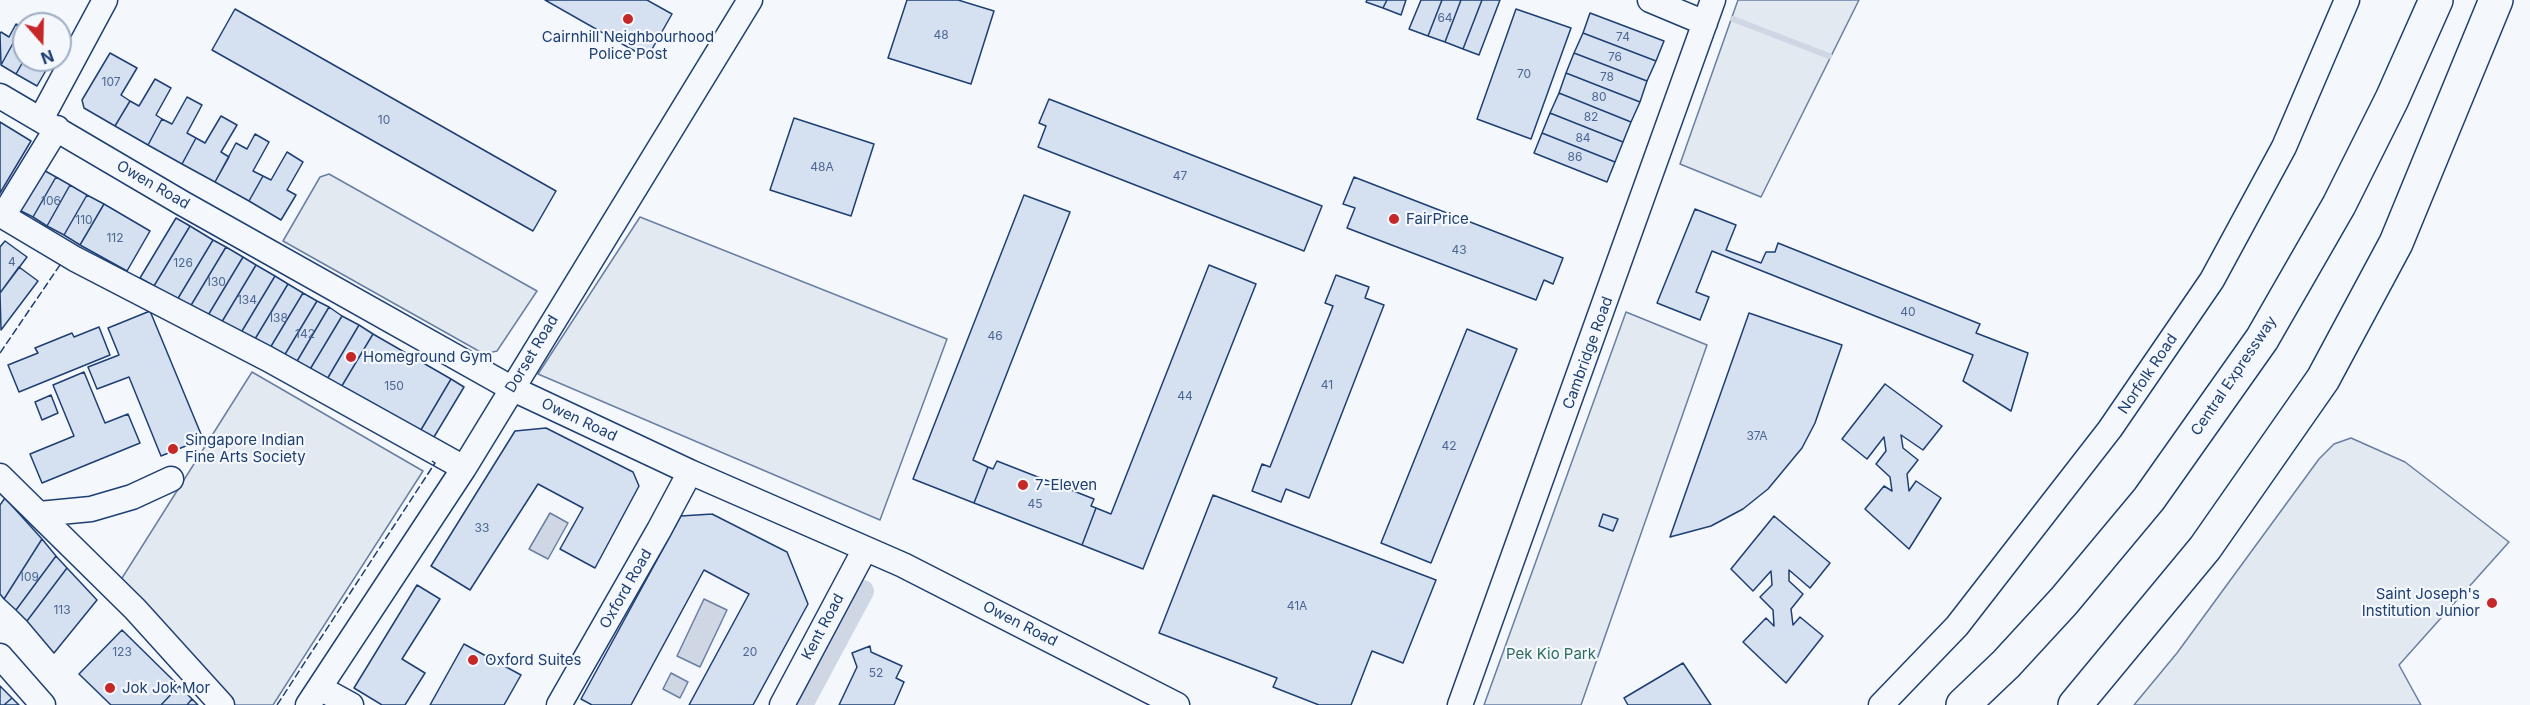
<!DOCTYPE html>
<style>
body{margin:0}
#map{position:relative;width:2530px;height:705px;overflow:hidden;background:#f4f7fb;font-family:Inter,sans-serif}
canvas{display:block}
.north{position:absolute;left:12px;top:12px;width:60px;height:60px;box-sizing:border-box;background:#f4f7fb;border:2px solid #9eadc5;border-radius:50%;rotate:160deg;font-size:16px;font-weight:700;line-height:24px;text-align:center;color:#1d3f73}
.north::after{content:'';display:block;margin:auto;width:21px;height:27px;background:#c62828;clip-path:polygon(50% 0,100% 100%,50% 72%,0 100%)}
</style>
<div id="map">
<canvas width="2530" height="705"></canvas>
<div class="north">N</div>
</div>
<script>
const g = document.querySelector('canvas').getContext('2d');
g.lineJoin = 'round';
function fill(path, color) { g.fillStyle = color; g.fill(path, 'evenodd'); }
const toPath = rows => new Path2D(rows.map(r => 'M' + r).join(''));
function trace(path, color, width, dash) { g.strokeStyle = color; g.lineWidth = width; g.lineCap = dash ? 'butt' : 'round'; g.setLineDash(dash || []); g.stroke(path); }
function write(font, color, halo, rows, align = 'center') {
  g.font = font + ' Inter,sans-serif'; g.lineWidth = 4.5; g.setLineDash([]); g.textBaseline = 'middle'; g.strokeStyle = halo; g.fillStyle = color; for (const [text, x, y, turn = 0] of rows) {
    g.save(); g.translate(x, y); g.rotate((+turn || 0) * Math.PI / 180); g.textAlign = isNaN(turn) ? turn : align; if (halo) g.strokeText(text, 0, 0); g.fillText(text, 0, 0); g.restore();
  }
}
const green = toPath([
 [1738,0,1859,0,1761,197,1680,164,1738,0],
 [329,174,537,291,497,351,484,354,283,241,320,177,329,174],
 [640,217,947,339,880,520,538,374,640,217],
 [1626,312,1707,345,1581,705,1484,705,1626,312],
 [252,372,423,471,273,705,228,705,117,586,252,372],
 [2351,438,2405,462,2509,542,2399,665,2421,705,2134,705,2177,653,2319,459,2334,444,2351,438]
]);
const water = toPath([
 [550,513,568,523,548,559,529,549,550,513],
 [704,599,727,610,700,667,677,656,704,599],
 [671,673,688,682,680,698,663,689,671,673]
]);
const stream = toPath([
 [1733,19,1829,56]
]);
const canal = toPath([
 [802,705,863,591]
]);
const building = toPath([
 [545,0,647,0,672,14,647,58,545,0],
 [907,0,958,0,994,11,971,84,888,58,907,0],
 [1367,0,1387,0,1383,8,1366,2,1367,0],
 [1387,0,1406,0,1401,15,1383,8,1387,0],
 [1421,0,1442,0,1428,36,1409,29,1421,0],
 [1442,0,1461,0,1445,42,1428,36,1442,0],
 [1461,0,1482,0,1463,49,1445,42,1461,0],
 [1482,0,1500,0,1479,55,1463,49,1482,0],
 [235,9,556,191,533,231,212,50,235,9],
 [1516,9,1571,28,1531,139,1477,119,1516,9],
 [1590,13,1664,41,1656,61,1583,33,1590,13],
 [16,24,22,27,1,65,0,34,1,32,9,37,16,24],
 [22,27,24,38,21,44,24,45,24,60,16,74,1,65,22,27],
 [1583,33,1656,61,1647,81,1574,53,1583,33],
 [110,53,137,68,121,95,130,101,115,126,84,108,82,100,110,53],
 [1574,53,1647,81,1640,102,1566,73,1574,53],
 [24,60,52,60,37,86,16,74,24,60],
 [1566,73,1640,102,1631,122,1559,93,1566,73],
 [155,79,171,88,156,115,162,119,148,145,115,126,130,101,139,106,155,79],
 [1559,93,1631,122,1623,142,1550,113,1559,93],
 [187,97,202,105,187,133,196,138,182,164,148,145,162,119,172,124,187,97],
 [1049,99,1322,206,1304,251,1038,147,1046,126,1039,123,1049,99],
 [1550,113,1623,142,1615,162,1542,133,1550,113],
 [221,116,237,125,221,152,229,157,215,182,182,164,196,138,205,143,221,116],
 [794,118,874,144,851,216,770,190,794,118],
 [0,122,31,141,0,193,0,122],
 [1542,133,1615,162,1607,182,1534,153,1542,133],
 [255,134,269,142,253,171,263,176,249,201,215,182,236,143,247,149,255,134],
 [287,152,303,162,287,190,296,195,281,220,249,201,263,176,271,180,287,152],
 [40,168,56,177,33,217,17,209,40,168],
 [56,177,70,185,47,226,33,217,56,177],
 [1354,177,1563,258,1553,284,1544,280,1536,300,1347,228,1355,208,1343,204,1354,177],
 [70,185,87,195,64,235,47,226,70,185],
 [87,195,104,204,80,245,64,235,87,195],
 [1024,195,1070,212,973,460,988,467,974,503,913,479,1024,195],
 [104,204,150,231,127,271,80,245,104,204],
 [1695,209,1736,225,1726,250,1761,263,1766,252,1775,252,1778,243,1980,324,1976,333,2028,353,2011,411,1963,381,1973,355,1712,251,1696,292,1709,297,1700,320,1657,303,1695,209],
 [176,218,190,226,154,286,140,278,176,218],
 [190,226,213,240,177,300,154,286,190,226],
 [213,240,226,247,190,307,177,300,213,240],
 [5,241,27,257,0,293,0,247,5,241],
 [226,247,243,257,207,317,190,307,226,247],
 [243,257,256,265,220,325,207,317,243,257],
 [256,265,275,276,239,336,220,325,256,265],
 [1209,265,1256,284,1143,569,1082,545,1096,508,1111,514,1209,265],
 [19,267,38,281,1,330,0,293,19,267],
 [1336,275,1369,287,1365,298,1384,305,1309,498,1286,489,1281,502,1252,491,1262,464,1270,467,1333,306,1325,303,1336,275],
 [275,276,288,284,252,344,239,336,275,276],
 [288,284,303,293,267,353,252,344,288,284],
 [303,293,317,301,281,361,267,353,303,293],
 [317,301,329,307,293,368,281,361,317,301],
 [329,307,342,316,306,376,293,368,329,307],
 [150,311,203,439,161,456,129,377,97,389,88,367,119,355,108,328,150,311],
 [1749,313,1842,345,1815,423,1802,448,1768,489,1743,509,1711,526,1670,537,1749,313],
 [342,316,359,325,323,386,306,376,342,316],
 [359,325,373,334,337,394,323,386,359,325],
 [99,327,110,355,19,392,8,365,38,353,35,348,72,333,74,337,99,327],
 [1467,329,1517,349,1431,563,1381,543,1467,329],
 [373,334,451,379,415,440,337,394,373,334],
 [84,372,105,423,128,414,140,443,42,483,30,454,74,436,53,385,84,372],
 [451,379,464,387,428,447,415,440,451,379],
 [1885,384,1942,426,1923,450,1901,435,1903,448,1918,460,1907,474,1909,491,1916,481,1941,498,1909,549,1865,509,1884,486,1892,491,1890,477,1876,464,1886,451,1884,437,1867,459,1842,439,1885,384],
 [51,395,58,413,42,420,35,402,51,395],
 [546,428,633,472,639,486,595,568,560,549,583,508,538,484,470,590,431,566,515,431,546,428],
 [997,461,1094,499,1091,506,1096,508,1082,545,974,503,988,467,993,469,997,461],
 [1213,495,1436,580,1403,663,1372,651,1351,705,1319,705,1273,687,1277,678,1159,633,1213,495],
 [5,498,42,539,4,599,0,594,0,505,5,498],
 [712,514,787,552,808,604,753,705,689,705,749,594,704,570,631,705,592,705,581,699,681,516,712,514],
 [1603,514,1618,519,1613,531,1599,526,1603,514],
 [1774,516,1830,563,1810,588,1789,570,1789,581,1803,594,1791,609,1793,625,1800,617,1823,636,1786,683,1743,642,1766,618,1774,626,1773,610,1760,597,1772,585,1771,571,1753,591,1731,569,1774,516],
 [42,539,56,556,16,610,4,599,42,539],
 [56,556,67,568,27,621,16,610,56,556],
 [67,568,97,600,54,653,27,621,67,568],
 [417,585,440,599,402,659,425,673,405,705,382,705,354,688,417,585],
 [122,630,179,686,161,705,111,705,79,674,122,630],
 [464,644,521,675,504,705,430,705,464,644],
 [870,646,871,652,902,666,896,678,904,682,894,705,839,705,857,667,852,653,870,646],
 [1683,663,1711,705,1628,705,1624,698,1683,663],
 [0,686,12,698,4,705,0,705,0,686],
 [179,686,192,699,187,705,161,705,179,686],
 [12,698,19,705,4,705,12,698],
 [192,699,198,705,187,705,192,699]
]);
const minor = toPath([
 [1650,0,1705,23],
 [0,96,182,203,511,388,690,472,903,565,1177,705],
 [41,119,105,0],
 [57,128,3,216,75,259,268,359,464,468],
 [0,476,135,609,222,705],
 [39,514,91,509,132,497,171,479],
 [0,656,43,705],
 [320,688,351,705],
 [308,705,464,468,750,0],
 [559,705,659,530,690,472],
 [782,705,865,549],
 [1460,705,1713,0],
 [1881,705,1957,626,2110,429,2212,280,2284,147,2347,0]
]);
const highway = toPath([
 [1963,705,2006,664,2064,601,2149,499,2262,339,2339,205,2392,99,2436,0],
 [2075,705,2205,548,2323,379,2396,243,2496,0]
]);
const fence = toPath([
 [0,353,62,262],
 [277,705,435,463,432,461]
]);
const markers = [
 [628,19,6,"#c62828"],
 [1394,219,6,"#c62828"],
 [351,357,6,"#c62828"],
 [173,449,6,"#c62828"],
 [1023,485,6,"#c62828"],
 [2492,603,6,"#c62828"],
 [473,660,6,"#c62828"],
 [110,688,6,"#c62828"]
];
const numberNames = [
 ["64",1445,18],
 ["48",941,35],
 ["74",1623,37],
 ["76",1615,57],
 ["70",1524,74],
 ["78",1607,77],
 ["107",111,82],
 ["80",1599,97],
 ["82",1591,117],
 ["10",384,120],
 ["84",1583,138],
 ["86",1575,157],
 ["48A",822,167],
 ["47",1180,176],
 ["106",51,201],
 ["110",84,220],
 ["112",115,238],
 ["43",1459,250],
 ["4",12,262],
 ["126",183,263],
 ["130",216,282],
 ["134",247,300],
 ["40",1908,312],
 ["138",278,318],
 ["142",305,334],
 ["46",995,336],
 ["41",1327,385],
 ["150",394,386],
 ["44",1185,396],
 ["37A",1757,436],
 ["42",1449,446],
 ["45",1035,504],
 ["33",482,528],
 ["109",29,577],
 ["41A",1297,606],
 ["113",62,610],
 ["123",122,652],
 ["20",750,652],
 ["52",876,673]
];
const poiNames = [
 ["Cairnhill Neighbourhood",628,37,"center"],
 ["Police Post",628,54,"center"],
 ["FairPrice",1406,219],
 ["Homeground Gym",363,357],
 ["Singapore Indian",185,440],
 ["Fine Arts Society",185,457],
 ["7-Eleven",1035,485],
 ["Saint Joseph's",2480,594,"right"],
 ["Institution Junior",2480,611,"right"],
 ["Oxford Suites",485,660],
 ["Jok Jok Mor",122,688]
];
const streetNames = [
 ["Owen Road",153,185,30],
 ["Cambridge Road",1588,353,-70],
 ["Dorset Road",532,354,-59],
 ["Norfolk Road",2148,374,-56],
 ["Central Expressway",2234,376,-56],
 ["Owen Road",579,420,25],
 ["Oxford Road",626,589,-60],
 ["Owen Road",1020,624,27],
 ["Kent Road",823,627,-62]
];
const parkNames = [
 ["Pek Kio Park",1551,654]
];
fill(green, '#e3e9f0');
trace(green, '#687fa3', 1.5);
fill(water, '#cfd7e4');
trace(water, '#687fa3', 1.5);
trace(stream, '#cfd7e4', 6);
trace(canal, '#cfd7e4', 22);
fill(building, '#d5e0f0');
trace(building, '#1d3f73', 1.5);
trace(minor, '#1d3f73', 27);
trace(highway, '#1d3f73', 36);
trace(minor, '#f4f7fb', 24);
trace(highway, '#f4f7fb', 33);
trace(fence, '#1d3f73', 1.5, [8, 3]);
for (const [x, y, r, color] of markers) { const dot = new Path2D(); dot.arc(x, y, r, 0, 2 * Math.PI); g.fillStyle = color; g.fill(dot); trace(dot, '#f4f7fb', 2); }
write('12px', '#4b6792', null, numberNames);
write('15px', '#1d3f73', '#f4f7fb', poiNames, 'left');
write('15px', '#1d3f73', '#f4f7fb', streetNames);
write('15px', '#2c6c60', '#f4f7fb', parkNames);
</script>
